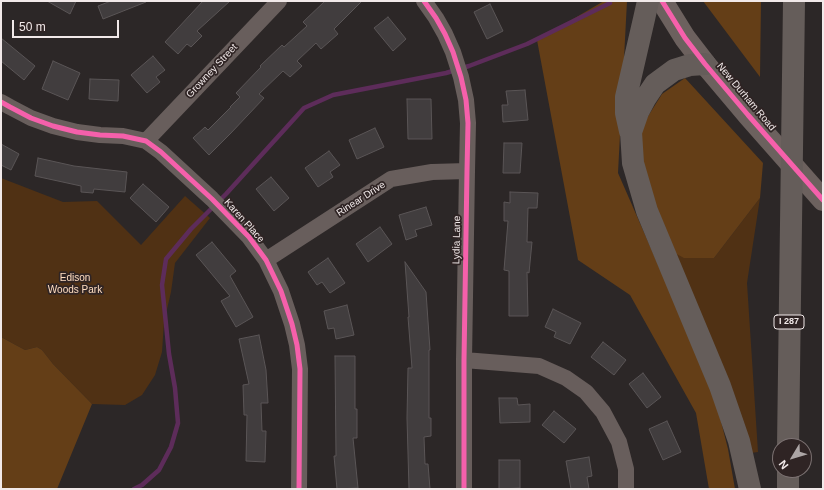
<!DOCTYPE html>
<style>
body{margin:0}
#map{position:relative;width:824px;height:490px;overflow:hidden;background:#2c2727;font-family:Arial,sans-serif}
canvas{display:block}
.frame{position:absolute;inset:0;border:2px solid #f1e9e9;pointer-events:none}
.north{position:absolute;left:772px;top:438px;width:40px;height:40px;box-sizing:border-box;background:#2f2424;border:1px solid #7d7373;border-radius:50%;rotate:232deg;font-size:11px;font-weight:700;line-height:16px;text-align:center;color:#f1e9e9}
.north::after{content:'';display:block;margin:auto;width:14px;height:18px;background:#aca5a5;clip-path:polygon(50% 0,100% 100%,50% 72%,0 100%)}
.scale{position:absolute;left:12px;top:20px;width:107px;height:18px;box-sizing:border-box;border:2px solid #f1e9e9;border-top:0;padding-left:5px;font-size:12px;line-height:14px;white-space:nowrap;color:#f1e9e9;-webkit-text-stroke:3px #2f2424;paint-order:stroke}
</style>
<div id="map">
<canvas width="824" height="490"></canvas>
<div class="frame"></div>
<div class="north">N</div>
<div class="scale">50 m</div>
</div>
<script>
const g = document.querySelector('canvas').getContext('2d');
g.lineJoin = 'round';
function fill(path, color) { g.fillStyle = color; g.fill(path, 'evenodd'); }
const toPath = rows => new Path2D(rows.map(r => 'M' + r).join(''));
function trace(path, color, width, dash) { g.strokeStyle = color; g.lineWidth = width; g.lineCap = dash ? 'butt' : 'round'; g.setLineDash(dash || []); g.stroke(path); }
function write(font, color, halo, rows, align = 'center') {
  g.font = font + ' Arial,sans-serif'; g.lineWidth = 3.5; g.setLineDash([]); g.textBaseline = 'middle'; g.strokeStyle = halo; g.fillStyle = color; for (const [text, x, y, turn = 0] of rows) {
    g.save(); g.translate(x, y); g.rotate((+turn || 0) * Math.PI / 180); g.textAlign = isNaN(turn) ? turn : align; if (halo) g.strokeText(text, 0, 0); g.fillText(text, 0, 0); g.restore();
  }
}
const green = toPath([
 [1,178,63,202,97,201,141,245,185,196,210,218,175,263,171,292,164,322,162,352,155,375,142,395,125,405,92,404,53,364,42,350,37,347,25,350,1,337],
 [760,198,747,283,758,452,751,453,671,251,714,258]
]);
const forest = toPath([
 [604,1,627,1,618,173,713,390,728,449,735,489,709,489,696,413,630,295,578,260,537,40],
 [703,1,761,1,760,77],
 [685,78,763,163,760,198,714,258,684,258,671,251,645,183,640,129,662,94],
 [1,337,25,350,37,347,42,350,53,364,92,404,57,489,1,489]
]);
const stream = toPath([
 [134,489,142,485,159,470,171,447,178,423,175,388,169,354,162,285,166,259,191,229,226,194,304,108,333,95,446,73,469,66,527,44,610,3]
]);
const building = toPath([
 [47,1,76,1,70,14,47,1],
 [111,1,146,1,146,2,103,19,98,6,111,1],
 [203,1,230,1,197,31,202,36,191,47,187,44,178,54,165,42,203,1],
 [325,1,362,1,334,29,338,34,321,49,316,43,297,61,302,66,290,77,283,71,259,94,264,98,231,133,209,155,193,138,205,127,208,130,231,107,230,107,240,97,236,93,261,67,260,66,282,45,284,47,307,26,303,22,325,1],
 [490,4,503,31,487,39,474,12,490,4],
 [388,17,406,39,393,51,374,28,388,17],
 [1,38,35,66,24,80,1,61,1,38],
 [153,56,165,70,156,77,160,82,147,93,131,75,153,56],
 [53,61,80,73,68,100,42,89,53,61],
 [90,79,119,80,118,101,89,99,90,79],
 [525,90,528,120,503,122,502,105,508,105,506,91,525,90],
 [407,99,431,99,432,139,408,139,407,99],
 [375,128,384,147,357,159,349,140,375,128],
 [504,143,522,143,520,173,503,173,504,143],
 [1,144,19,154,11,170,1,165,1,144],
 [329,151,340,165,330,172,333,177,318,187,305,168,329,151],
 [38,158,74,166,127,172,125,192,94,189,93,193,81,192,81,186,35,176,38,158],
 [271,177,289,198,274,211,256,189,271,177],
 [143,184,169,207,156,222,130,198,143,184],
 [510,192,538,193,537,208,528,208,527,242,532,242,529,273,527,272,528,316,509,316,509,271,504,270,508,221,504,221,504,202,510,203,510,192],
 [426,207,432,225,415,230,417,236,406,240,399,215,426,207],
 [380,227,392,244,368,262,356,244,380,227],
 [212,242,236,271,230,276,253,317,236,327,221,301,230,296,196,255,212,242],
 [328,258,345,283,330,293,322,282,317,285,308,272,328,258],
 [405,262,426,292,430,350,429,350,429,418,431,418,431,436,424,437,425,464,428,464,430,489,409,489,407,418,408,368,412,368,408,317,409,317,405,262],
 [347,305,354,335,336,339,334,328,328,329,324,311,347,305],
 [553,309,581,323,570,344,554,337,556,332,545,327,553,309],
 [259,335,266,370,268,403,261,403,262,431,266,431,265,462,246,461,247,415,244,415,243,385,249,384,239,339,259,335],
 [603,342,626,360,614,375,591,357,603,342],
 [335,356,355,356,355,409,357,409,357,438,353,438,358,488,337,489,334,456,336,456,335,356],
 [643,373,661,397,647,408,629,384,643,373],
 [499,398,517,398,518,405,530,404,530,422,500,423,499,398],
 [554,411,576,429,564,443,542,425,554,411],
 [667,421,681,452,663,460,649,429,667,421],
 [589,457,592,476,587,477,589,489,571,489,566,461,589,457],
 [499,460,520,460,520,488,499,489,499,460]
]);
const minor = toPath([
 [424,1,436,18,445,34,453,52,461,77,466,100,468,123,467,171,464,360,464,489],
 [1,102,10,107,31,118,53,126,77,132,100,135,123,136,146,141,161,152,212,199,249,237,266,260,281,291,292,324,297,345,300,369,299,489],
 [146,141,279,1],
 [266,260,391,179,432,172,467,171],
 [464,360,539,366,566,378,586,392,603,412,619,442,626,469,626,489]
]);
const secondary = toPath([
 [662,1,685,38,705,64,748,115,823,200]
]);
const motorway = toPath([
 [705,64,690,65,674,70,655,84,645,99,638,112,631,132,633,163,647,211,720,386,739,441,750,489],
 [630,131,626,113,626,97,644,19,648,1],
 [788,446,794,1],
 [788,489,788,470]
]);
const cycleway = toPath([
 [424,1,436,18,445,34,453,52,461,77,466,100,468,123,467,171,464,360,464,489],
 [662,1,685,38,705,64,748,115,823,200],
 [1,102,10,107,31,118,53,126,77,132,100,135,123,136,146,141,161,152,212,199,249,237,266,260,281,291,292,324,297,345,300,369,299,489]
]);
const shields = [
 [789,322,30]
];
const shieldNames = [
 ["I 287",789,322]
];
const streetNames = [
 ["Growney Street",212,71,-47],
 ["New Durham Road",746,97,50],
 ["Rinear Drive",361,199,-33],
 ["Karen Place",244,221,48],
 ["Lydia Lane",457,240,-89]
];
const parkNames = [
 ["Edison",75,278],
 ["Woods Park",75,290]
];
fill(green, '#503114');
fill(forest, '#643e17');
trace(stream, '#5d2c5a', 4.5);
fill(building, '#413d3e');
trace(building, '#5a5556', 1);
trace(minor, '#685e5c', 16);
trace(secondary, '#6c615e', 22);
trace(motorway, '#655d5a', 22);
trace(cycleway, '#f560ab', 5);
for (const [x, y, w] of shields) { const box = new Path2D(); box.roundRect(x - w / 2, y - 7, w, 14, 3); g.fillStyle = '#2f2424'; g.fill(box); trace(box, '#f1e9e9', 1); }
write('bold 9px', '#f1e9e9', null, shieldNames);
write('10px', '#f1e9e9', '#2f2424', streetNames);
write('10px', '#fedcc0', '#2f2424', parkNames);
</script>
